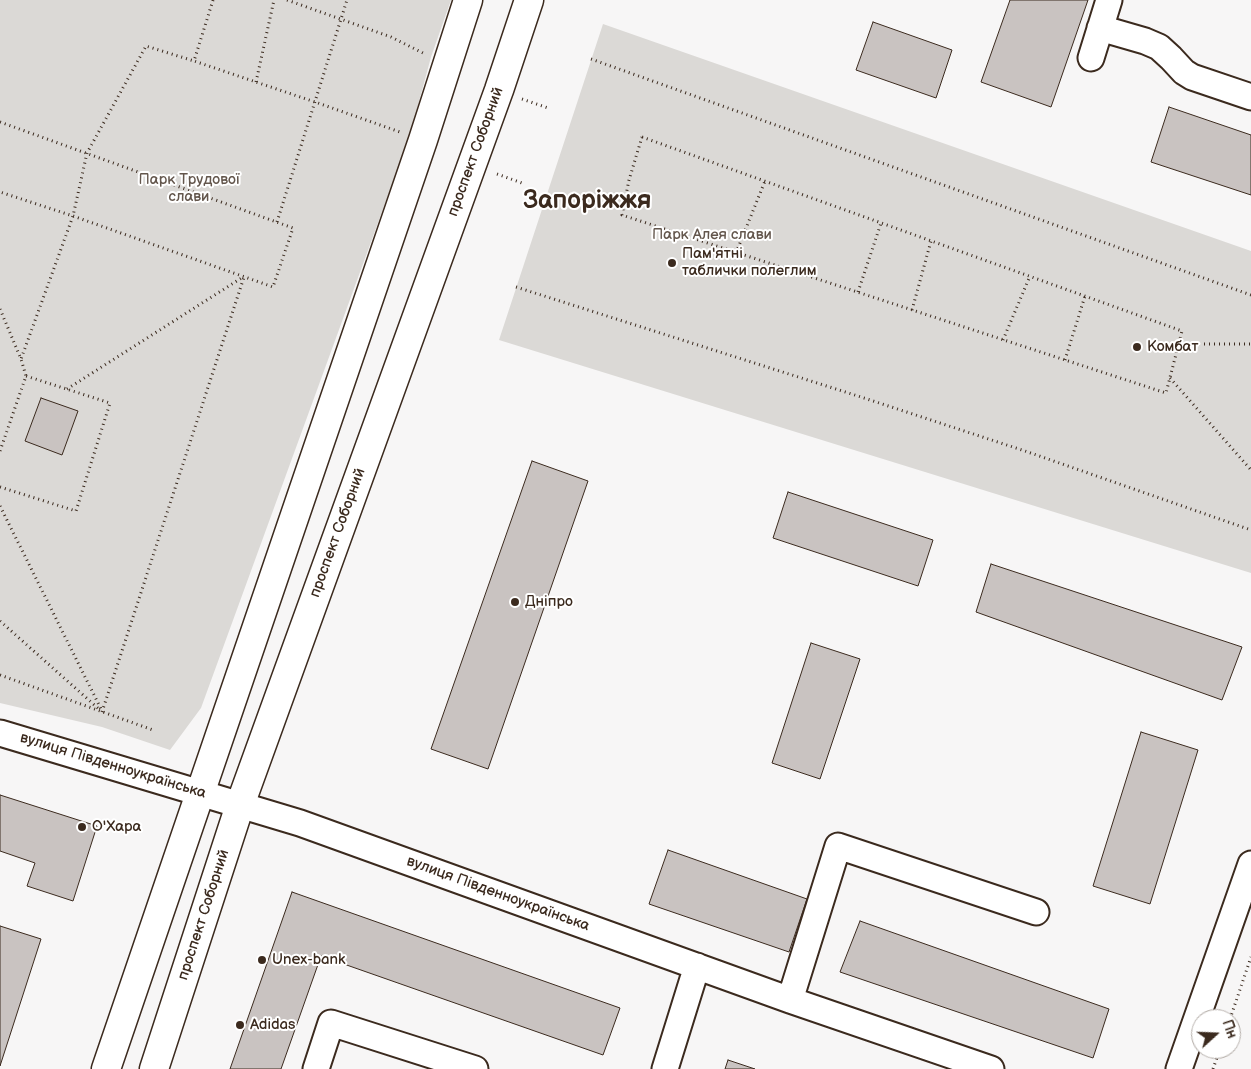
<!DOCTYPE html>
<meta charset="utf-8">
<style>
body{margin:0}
#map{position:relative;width:1251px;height:1069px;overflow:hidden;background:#f7f6f6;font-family:"Balsamiq Sans",sans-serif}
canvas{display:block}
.north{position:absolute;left:1191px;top:1009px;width:50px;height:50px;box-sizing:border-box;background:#fff;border:1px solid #b1aaa5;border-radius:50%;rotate:70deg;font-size:14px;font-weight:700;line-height:20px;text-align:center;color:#3b2a1e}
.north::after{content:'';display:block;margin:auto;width:18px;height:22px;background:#3b2a1e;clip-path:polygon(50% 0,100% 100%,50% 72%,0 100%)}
</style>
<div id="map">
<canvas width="1251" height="1069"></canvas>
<div class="north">Пн</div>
</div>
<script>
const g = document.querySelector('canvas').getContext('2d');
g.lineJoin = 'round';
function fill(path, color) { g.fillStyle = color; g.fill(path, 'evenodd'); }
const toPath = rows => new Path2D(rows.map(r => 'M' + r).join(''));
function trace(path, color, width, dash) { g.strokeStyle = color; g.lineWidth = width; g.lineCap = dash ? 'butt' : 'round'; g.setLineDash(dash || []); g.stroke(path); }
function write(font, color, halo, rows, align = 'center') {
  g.font = font + ' "Balsamiq Sans",sans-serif'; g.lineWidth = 4; g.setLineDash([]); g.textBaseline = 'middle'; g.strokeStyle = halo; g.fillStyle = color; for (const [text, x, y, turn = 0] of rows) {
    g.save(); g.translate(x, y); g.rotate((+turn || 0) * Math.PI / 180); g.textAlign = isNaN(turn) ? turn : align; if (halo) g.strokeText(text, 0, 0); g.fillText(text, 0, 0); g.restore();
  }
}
const green = toPath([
 [0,0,451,0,431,57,410,135,201,708,170,750,102,727,0,703],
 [603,24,1251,251,1251,573,499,340]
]);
const building = toPath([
 [1010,0,1088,0,1051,107,981,82,1010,0],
 [873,22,952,50,936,98,856,70,873,22],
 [1169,107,1251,135,1251,195,1151,162,1169,107],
 [41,398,78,411,62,455,25,441,41,398],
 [532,461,588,481,488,769,431,749,532,461],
 [788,492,933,540,918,586,773,538,788,492],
 [991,564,1242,647,1222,700,976,612,991,564],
 [811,643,860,659,820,779,772,763,811,643],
 [1141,732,1198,750,1150,904,1093,886,1141,732],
 [0,795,97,826,73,901,27,886,35,863,0,851,0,795],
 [668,850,807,899,789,952,649,904,668,850],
 [292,892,620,1008,603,1055,321,956,281,1069,230,1069,292,892],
 [860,921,1109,1009,1093,1058,840,972,860,921],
 [0,926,41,939,0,1066,0,926],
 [728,1060,755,1069,725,1069,728,1060]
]);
const path = toPath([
 [213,0,194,61,315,102,400,132],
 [287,0,391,37,423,53],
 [591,59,1251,295],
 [256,82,274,0],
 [522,99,548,108],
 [0,122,293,228,273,287,73,216,0,192],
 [642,137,1182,331,1166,393,622,215,629,180,642,137],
 [497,174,522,183],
 [277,222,347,0],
 [736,253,765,181],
 [516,287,861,397,1025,451,1251,530],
 [858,292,881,223],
 [0,309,21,359,73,216,87,153,146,46,194,61],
 [912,310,931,241],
 [1003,340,1030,276],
 [1179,344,1251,344],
 [1065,360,1085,296],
 [1170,378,1251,470],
 [67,389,243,277],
 [0,451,26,376,21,359],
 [0,487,76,511,110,403,26,376],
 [0,506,102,711],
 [0,621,100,710],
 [0,675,153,730],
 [102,712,244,277],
 [1230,1019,1251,957],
 [1213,1069,1220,1049]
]);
const minor = toPath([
 [1100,28,1145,41,1159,47,1171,58,1184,72,1192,77,1251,97],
 [1091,58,1109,0],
 [0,733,300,823,790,1000,991,1069],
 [790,1000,838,846,1036,912],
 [316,1069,331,1023,475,1069],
 [665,1069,697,966],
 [1179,1069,1251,864]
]);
const major = toPath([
 [106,1069,423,140,468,0],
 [154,1069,240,805,499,90,529,0]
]);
const markers = [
 [672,263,5,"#3b2a1e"],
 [1137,347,5,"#3b2a1e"],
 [515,602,5,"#3b2a1e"],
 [82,827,5,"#3b2a1e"],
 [262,960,5,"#3b2a1e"],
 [240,1025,5,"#3b2a1e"]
];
const streetNames = [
 ["проспект Соборний",476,152,-70],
 ["проспект Соборний",338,533,-70],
 ["вулиця Південноукраїнська",113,766,17],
 ["вулиця Південноукраїнська",498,894,20],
 ["проспект Соборний",204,915,-72]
];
const parkNames = [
 ["Парк Трудової",189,180],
 ["слави",189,197],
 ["Парк Алея слави",712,235]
];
const poiNames = [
 ["Пам'ятні",682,254],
 ["таблички полеглим",682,271],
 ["Комбат",1147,347],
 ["Дніпро",525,602],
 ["О'Хара",92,827],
 ["Unex-bank",272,960],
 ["Adidas",250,1025]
];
const townNames = [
 ["Запоріжжя",587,202]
];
fill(green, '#dbd9d6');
fill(building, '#c9c3c1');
trace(building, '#3b2a1e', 1);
trace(minor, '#3b2a1e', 29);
trace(major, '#3b2a1e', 31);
trace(path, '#3b2a1e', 3, [1, 4]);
trace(minor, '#fff', 25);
trace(major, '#fff', 28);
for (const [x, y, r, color] of markers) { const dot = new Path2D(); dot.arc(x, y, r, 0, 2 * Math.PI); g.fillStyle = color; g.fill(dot); trace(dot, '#fff', 2); }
write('15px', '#3b2a1e', '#fff', streetNames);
write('15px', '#63564c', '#fff', parkNames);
write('15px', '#3b2a1e', '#fff', poiNames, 'left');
write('bold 25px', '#3b2a1e', '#fff', townNames);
</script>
